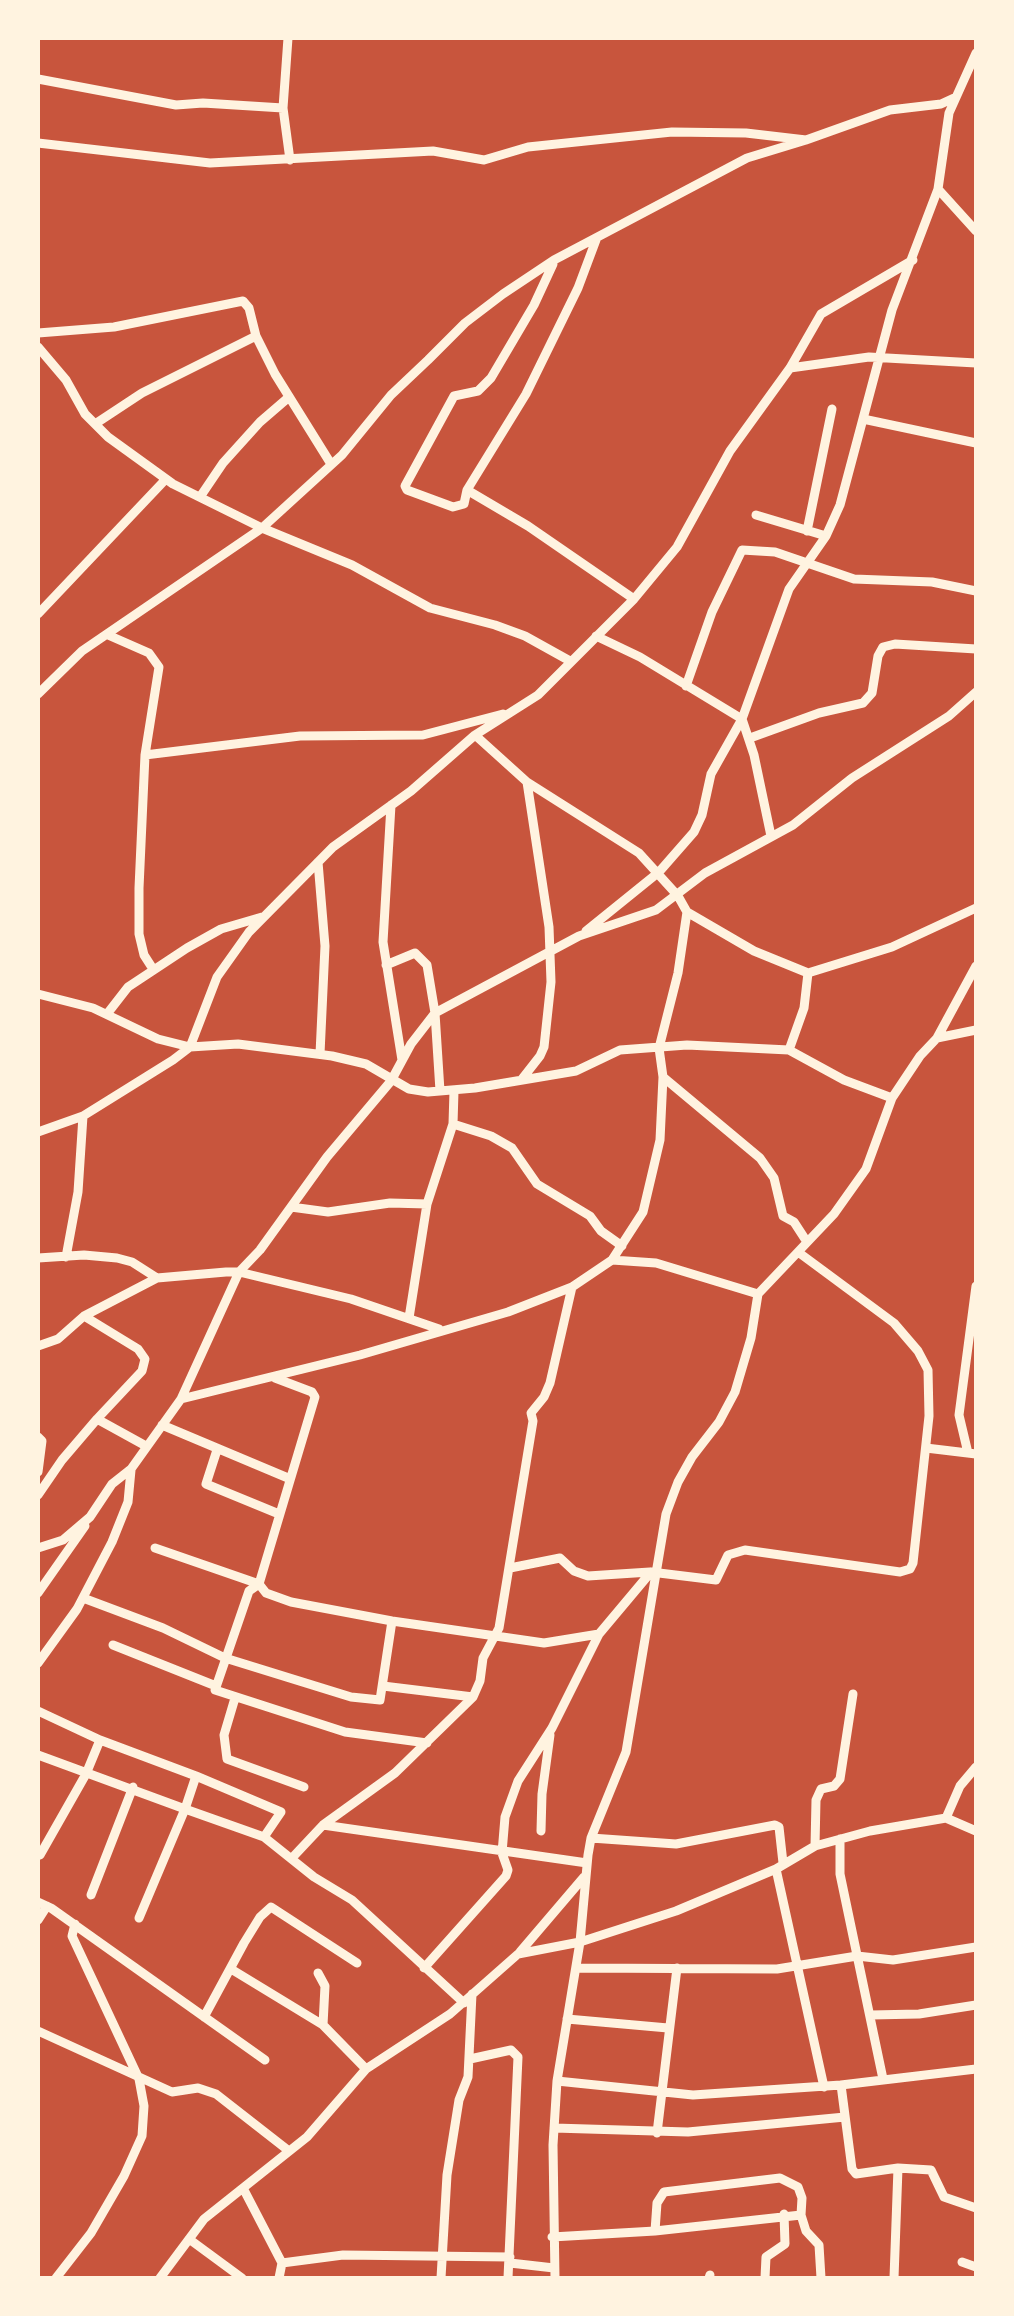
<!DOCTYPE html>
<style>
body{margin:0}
#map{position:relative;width:1014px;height:2316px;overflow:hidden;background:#c8553d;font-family:"Space Grotesk",sans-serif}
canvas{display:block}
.frame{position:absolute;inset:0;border:40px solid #fff3e0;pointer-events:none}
</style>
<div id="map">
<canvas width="1014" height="2316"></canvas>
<div class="frame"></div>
</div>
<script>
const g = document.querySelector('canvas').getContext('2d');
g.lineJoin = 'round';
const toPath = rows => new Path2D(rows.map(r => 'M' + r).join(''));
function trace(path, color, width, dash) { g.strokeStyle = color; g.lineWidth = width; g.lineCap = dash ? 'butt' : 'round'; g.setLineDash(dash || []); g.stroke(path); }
const minor = toPath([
 [38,79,176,105,203,103,283,108,290,160],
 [283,108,288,38],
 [38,143,210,163,433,151,484,160,528,147,672,132,746,133,806,140,890,110,941,104,954,98],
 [938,189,976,231],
 [596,240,578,288,526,394,467,490,528,526,634,599],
 [38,333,114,327,243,301,249,308,256,336,275,374,331,464],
 [38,347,66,380,85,414,108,437,173,484,262,528,352,565,430,608,495,625,525,636,570,661],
 [790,368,869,357,976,363],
 [863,419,976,443],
 [95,424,142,393,256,336],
 [467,490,464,504,453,507,407,490,405,486,454,396,478,391,491,378,534,305,553,264],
 [200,497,223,463,260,422,289,397],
 [756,515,826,536],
 [807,531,832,409],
 [38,614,165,480],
 [108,635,149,653,159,667,145,755,139,888,139,934,144,955,153,969],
 [596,636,640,657,742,719,754,755,771,836],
 [686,686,712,612,742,550,775,552,854,579,932,582,976,591],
 [38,694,82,651,262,528,342,455,391,395,428,360,465,323,503,294,554,260,747,158,806,140],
 [750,738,819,713,863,703,872,693,878,656,883,647,895,644,976,649],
 [145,755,300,736,423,735,503,714],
 [391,805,383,942,402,1060],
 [318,862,325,946,320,1054],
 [687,912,754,951,808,973,892,947,976,908],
 [586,931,659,872,694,832,702,815,711,774,742,719,789,589,826,536,840,505,892,310,938,189,949,113,976,53],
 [386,965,415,953,427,965,435,1013,440,1091],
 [38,994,93,1008,158,1039,190,1047,217,977,249,932,333,847,411,791,475,735,538,695,634,599,677,547,730,451,790,368,821,314,913,260],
 [107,1014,128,987,187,948,221,929,262,917],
 [937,1038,976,1030],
 [789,1050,804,1008,808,973],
 [663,1077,760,1158,774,1178,783,1216,794,1222,807,1242],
 [522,1079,540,1056,544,1047,551,982,549,927,527,782],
 [453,1124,491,1136,512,1148,537,1184,590,1216,601,1231,622,1246],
 [38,1132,83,1116],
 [291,1207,328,1212,390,1203,427,1204],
 [66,1257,78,1192,83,1116,173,1060,190,1047,238,1044,332,1056,366,1064,409,1089,428,1092,475,1088,576,1071,620,1050,687,1045,789,1050,844,1080,892,1098],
 [38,1258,84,1255,117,1258,132,1262,157,1278],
 [612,1260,656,1263,758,1294],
 [84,1316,138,1349,145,1359,142,1371,97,1419],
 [409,1318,427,1204,453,1124,454,1091],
 [38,1346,58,1339,84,1316,157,1278,226,1272,239,1272,351,1299,439,1329],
 [275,1378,312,1392,315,1397,259,1584,249,1591,215,1690,345,1732,427,1743],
 [181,1399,360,1355,508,1312,572,1287,612,1260,643,1212,660,1140,663,1077,659,1048,678,973,687,912,678,896,639,853,527,782,475,735],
 [162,1425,288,1478],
 [38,1437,42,1441,38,1472],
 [926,1448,976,1454],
 [217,1450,206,1484,279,1514],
 [968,1453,959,1415,976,1286],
 [38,1495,62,1460,97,1419,146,1446],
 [38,1548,63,1540,90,1517,112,1484,131,1469,181,1399,239,1272,260,1250,327,1157,391,1081,411,1044,435,1013,579,936,656,910,705,873,793,825,852,778,949,716,976,692],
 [155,1548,259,1584,266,1593,291,1602,392,1621,544,1643,599,1634],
 [510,1568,560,1558,574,1571,588,1576,650,1572],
 [38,1593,85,1526],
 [83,1598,163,1628,225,1658,351,1697,380,1700,392,1621],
 [113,1645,216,1686],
 [38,1663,77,1609,112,1542,128,1502,131,1470],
 [383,1686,473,1697],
 [235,1698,224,1735,227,1759,304,1787],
 [38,1711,100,1740,196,1776,281,1812,264,1837],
 [38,1755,185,1809,196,1776],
 [946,1818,976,1831],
 [323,1825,587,1863],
 [541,1831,542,1794,550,1735],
 [591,1838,676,1844,775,1825,779,1827,783,1863],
 [840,1839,840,1874,883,2079],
 [815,1846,816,1800,821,1789,834,1786,840,1779,853,1694],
 [40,1855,86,1774,100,1740],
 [292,1858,323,1825,395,1773,473,1697,480,1681,483,1658,499,1628,533,1421,531,1413,544,1397,550,1383,572,1287],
 [776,1869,824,2087],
 [91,1895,133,1787],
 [38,1902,51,1908,265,2060],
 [139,1918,185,1809,264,1837,314,1877,352,1900,464,2003],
 [38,1920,47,1906],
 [520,1952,584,1877],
 [424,1968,506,1876,508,1870,502,1853,505,1817,518,1781,552,1728,599,1634,651,1572,716,1580,728,1555,745,1550,900,1572,910,1569,913,1563,929,1416,928,1370,918,1351,894,1323,798,1252],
 [576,1968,777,1969,857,1956,893,1960,976,1947],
 [231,1969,323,2025],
 [318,1973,325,1986,323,2025,366,2069],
 [871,2015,919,2014,976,2005],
 [204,2017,244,1943,260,1917,271,1907,357,1963],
 [567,2019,668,2028],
 [38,2031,172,2092,198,2088,216,2094,289,2151],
 [470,2059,511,2050,518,2057,508,2278],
 [557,2081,693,2095,841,2085,976,2069],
 [841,2085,852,2169,856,2174,898,2168,931,2170,944,2197,976,2208],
 [554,2128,688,2132,845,2117],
 [657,2133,677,1968],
 [243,2188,282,2263,279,2278],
 [655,2231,657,2203,664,2192,780,2178,798,2187,802,2198,801,2215,806,2231,819,2245,821,2278],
 [552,2237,655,2231,801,2215],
 [189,2239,242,2278],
 [962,2262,976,2267],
 [282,2263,343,2255,510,2257],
 [510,2263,554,2268],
 [56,2278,91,2233,124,2176,142,2136,144,2106,139,2079,72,1936,75,1924],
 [160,2278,204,2219,307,2137,366,2069,450,2014,518,1954,580,1942,676,1911,776,1869,815,1846,870,1831,946,1818,960,1786,976,1767],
 [441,2278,447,2175,459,2100,468,2077,472,1994],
 [555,2278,553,2145,557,2081,580,1942,588,1855,591,1838,626,1752,666,1514,678,1482,692,1457,719,1422,735,1392,751,1338,758,1294,834,1214,866,1169,892,1098,920,1056,937,1038,976,966],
 [709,2278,710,2275],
 [765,2278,766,2257,785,2244,784,2214],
 [894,2278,898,2168]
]);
trace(minor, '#fff3e0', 9);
</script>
